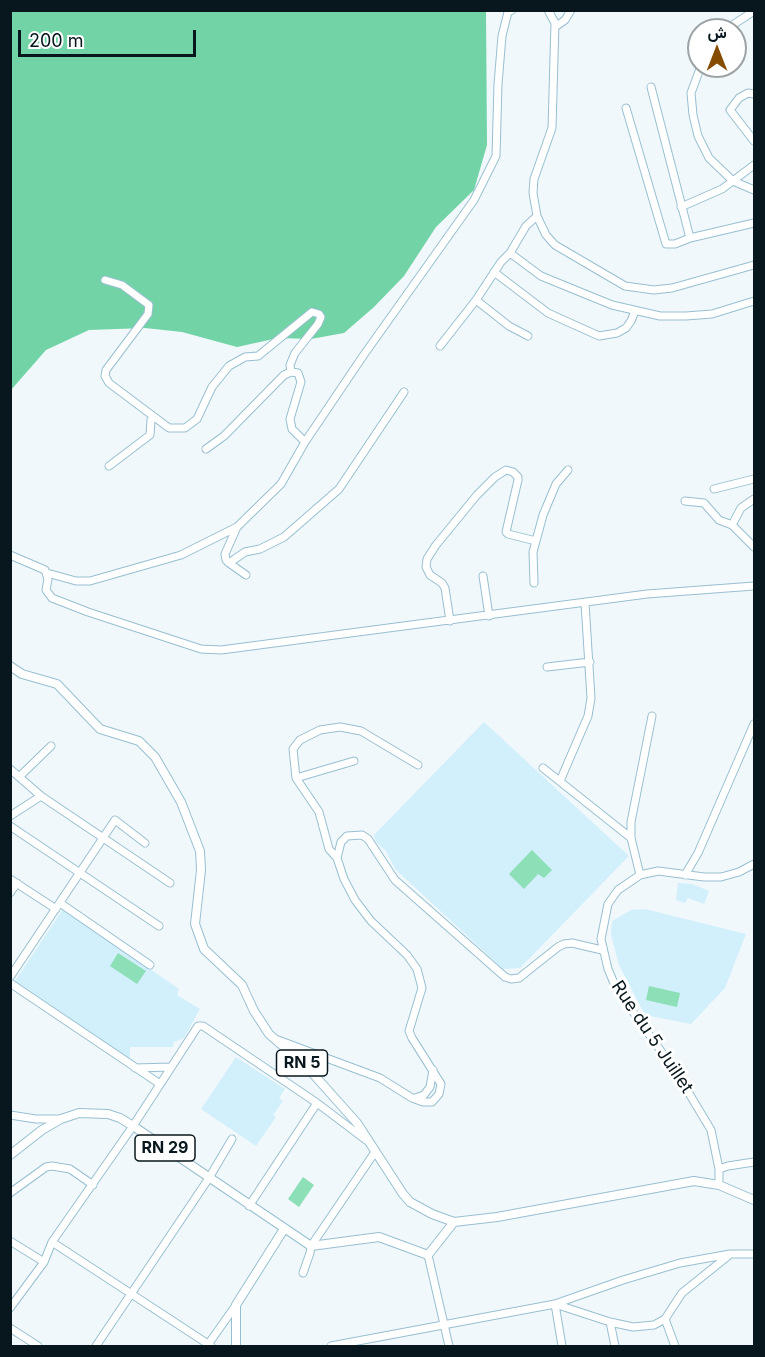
<!DOCTYPE html>
<meta charset="utf-8">
<style>
body{margin:0}
#map{position:relative;width:765px;height:1357px;overflow:hidden;background:#f0f8fb;font-family:Inter,Vazirmatn,sans-serif}
canvas{display:block}
.frame{position:absolute;inset:0;border:12px solid #08171d;pointer-events:none}
.north{position:absolute;left:687px;top:18px;width:60px;height:60px;box-sizing:border-box;background:#fff;border:2px solid #9ca2a5;border-radius:50%;rotate:0deg;font-size:16px;font-weight:700;line-height:24px;text-align:center;color:#08171d}
.north::after{content:'';display:block;margin:auto;width:21px;height:27px;background:#864d00;clip-path:polygon(50% 0,100% 100%,50% 72%,0 100%)}
.scale{position:absolute;left:18px;top:30px;width:178px;height:27px;box-sizing:border-box;border:3px solid #08171d;border-top:0;padding-left:8px;font-size:18px;line-height:21px;white-space:nowrap;color:#08171d;-webkit-text-stroke:4px #fff;paint-order:stroke}
</style>
<div id="map">
<canvas width="765" height="1357"></canvas>
<div class="frame"></div>
<div class="north">ش</div>
<div class="scale">200 m</div>
</div>
<script>
const g = document.querySelector('canvas').getContext('2d');
g.lineJoin = 'round';
function fill(path, color) { g.fillStyle = color; g.fill(path, 'evenodd'); }
const toPath = rows => new Path2D(rows.map(r => 'M' + r).join(''));
function trace(path, color, width, dash) { g.strokeStyle = color; g.lineWidth = width; g.lineCap = dash ? 'butt' : 'round'; g.setLineDash(dash || []); g.stroke(path); }
function write(font, color, halo, rows, align = 'center') {
  g.font = font + ' Inter,sans-serif'; g.lineWidth = 6; g.setLineDash([]); g.textBaseline = 'middle'; g.strokeStyle = halo; g.fillStyle = color; for (const [text, x, y, turn = 0] of rows) {
    g.save(); g.translate(x, y); g.rotate((+turn || 0) * Math.PI / 180); g.textAlign = isNaN(turn) ? turn : align; if (halo) g.strokeText(text, 0, 0); g.fillText(text, 0, 0); g.restore();
  }
}
const built = toPath([
 [484,722,629,856,520,968,503,969,395,869,386,851,375,841,374,835],
 [678,883,692,884,709,891,704,904,688,898,685,903,676,900],
 [63,909,179,989,177,995,200,1009,184,1038,174,1042,173,1047,130,1047,130,1059,15,981],
 [645,909,746,934,725,988,691,1024,645,1015,619,965,611,935,612,921,631,910],
 [236,1057,285,1089,279,1098,283,1101,273,1115,276,1117,256,1146,201,1109]
]);
const green = toPath([
 [532,850,552,870,544,878,538,874,524,889,509,874],
 [118,953,146,971,137,984,110,966],
 [649,986,680,993,677,1007,646,1000],
 [303,1177,314,1185,299,1207,288,1199]
]);
const forest = toPath([
 [10,11,486,11,487,145,474,190,436,227,404,276,374,307,344,333,311,339,278,338,237,347,182,332,145,328,89,330,46,350,11,390]
]);
const minor = toPath([
 [548,10,555,23,552,128,534,179,533,193,537,216,546,235,555,245,625,286,654,290,672,288,754,265],
 [555,27,565,20,571,10],
 [725,30,754,11],
 [701,66,691,93,693,115,698,136,709,158,733,181,754,190],
 [651,87,690,238],
 [754,94,748,93,739,98,730,110,754,141],
 [626,108,666,244,675,244,690,238,754,223],
 [681,207,722,189,754,165],
 [537,216,526,226,510,253,541,276,612,305,660,316,686,316,712,314,754,301],
 [494,272,548,313,599,336,617,333,626,328,631,321,635,311],
 [105,280,122,285,149,305,148,314,106,370,105,376,109,383,169,428,185,428,197,419,212,387,229,366,245,357,258,356,312,312,319,314,321,317,318,324,295,353,290,365,291,372],
 [476,300,509,326,528,336],
 [440,346,476,300,501,262,510,253],
 [206,449,224,436,284,375,291,372,298,373,301,382,290,419,292,429,305,442],
 [109,466,150,435,151,420,154,417],
 [714,489,754,479],
 [754,499,741,508,732,525,754,547],
 [685,501,704,503,719,520,732,525],
 [237,527,225,554,226,560,229,563,245,552,260,549,284,537,339,489,404,392],
 [10,555,45,570,48,579,46,590,52,598,88,612,201,649,221,650,647,594,754,586],
 [229,563,246,575],
 [47,573,76,581,90,581,181,555,237,527,281,484,305,442,363,356,474,200,496,156,498,84,502,36,508,12,512,10],
 [483,576,489,616],
 [534,583,533,552,543,515,556,484,568,470],
 [450,621,445,588,442,583,430,575,426,567,427,559,436,545,477,495,495,477,506,470,513,472,518,477,518,480,506,532,508,534,536,541],
 [547,667,590,662],
 [543,768,631,838],
 [10,769,41,796,170,883],
 [19,777,51,746],
 [296,778,354,761],
 [560,781,588,716,591,698,585,603],
 [10,816,41,796],
 [10,826,159,926],
 [337,858,329,849,319,812,296,778,293,749,300,740,320,730,340,727,361,731,418,765],
 [640,875,631,838,631,822,652,716],
 [685,875,698,853,754,724],
 [10,879,56,909],
 [10,893,17,883],
 [60,903,150,965],
 [10,977,115,820,145,843],
 [10,983,160,1084],
 [278,1040,380,1078,412,1098,423,1102,432,1102,439,1094,441,1084,412,1038,409,1031,422,988,417,969,407,955,371,921,355,900,344,879,337,858,341,842,347,836,362,835,368,839,395,880,505,977,511,979,519,978,558,947,564,944,572,943,602,950],
 [135,1068,171,1067],
 [415,1098,424,1095,430,1087,433,1070],
 [10,1115,36,1119,61,1119],
 [719,1169,728,1166,754,1162],
 [719,1185,719,1169,711,1130,678,1075,616,988,608,969,601,939,608,904,618,890,640,875,658,871,704,877,721,877,739,872,754,864],
 [10,1193,46,1167,52,1166,70,1169,93,1185],
 [249,1206,317,1103],
 [10,1241,44,1262],
 [52,1242,211,1346],
 [428,1255,449,1346],
 [303,1273,310,1253,311,1246,375,1152],
 [10,1308,44,1262,52,1242,133,1126,198,1026,203,1026,317,1103,366,1140],
 [610,1322,615,1346],
 [10,1328,38,1346],
 [96,1346,209,1178,232,1139],
 [207,1346,236,1305],
 [331,1346,555,1304,623,1280,680,1263,730,1254,754,1254],
 [562,1346,555,1304,610,1322,633,1327,654,1325,665,1319],
 [675,1346,665,1319,682,1293,728,1256]
]);
const major = toPath([
 [10,666,22,674,57,684,100,729,139,741,155,757,181,802,200,851,201,870,195,924,204,949,242,985,254,1011,269,1034,307,1067,357,1123,403,1194,410,1202,432,1214,454,1222,497,1217,694,1181,719,1185,754,1200],
 [10,1155,42,1130,61,1119,79,1113,108,1114,120,1118,133,1126,311,1246,379,1237,428,1255,454,1222],
 [236,1346,236,1305,284,1229]
]);
const shields = [
 [302,1063,51],
 [165,1148,60]
];
const shieldNames = [
 ["RN 5",302,1063],
 ["RN 29",165,1148]
];
const streetNames = [
 ["Rue du 5 Juillet",652,1037,56]
];
fill(built, '#d2effc');
fill(green, '#8cdfb6');
fill(forest, '#72d4a6');
trace(minor, '#98bfd1', 9);
trace(major, '#98bfd1', 10);
trace(minor, '#fff', 7);
trace(major, '#fff', 8);
for (const [x, y, w] of shields) { const box = new Path2D(); box.roundRect(x - w / 2, y - 13, w, 26, 4.5); g.fillStyle = '#fff'; g.fill(box); trace(box, '#08171d', 1.5); }
write('bold 16px', '#08171d', null, shieldNames);
write('18px', '#08171d', '#fff', streetNames);
</script>
